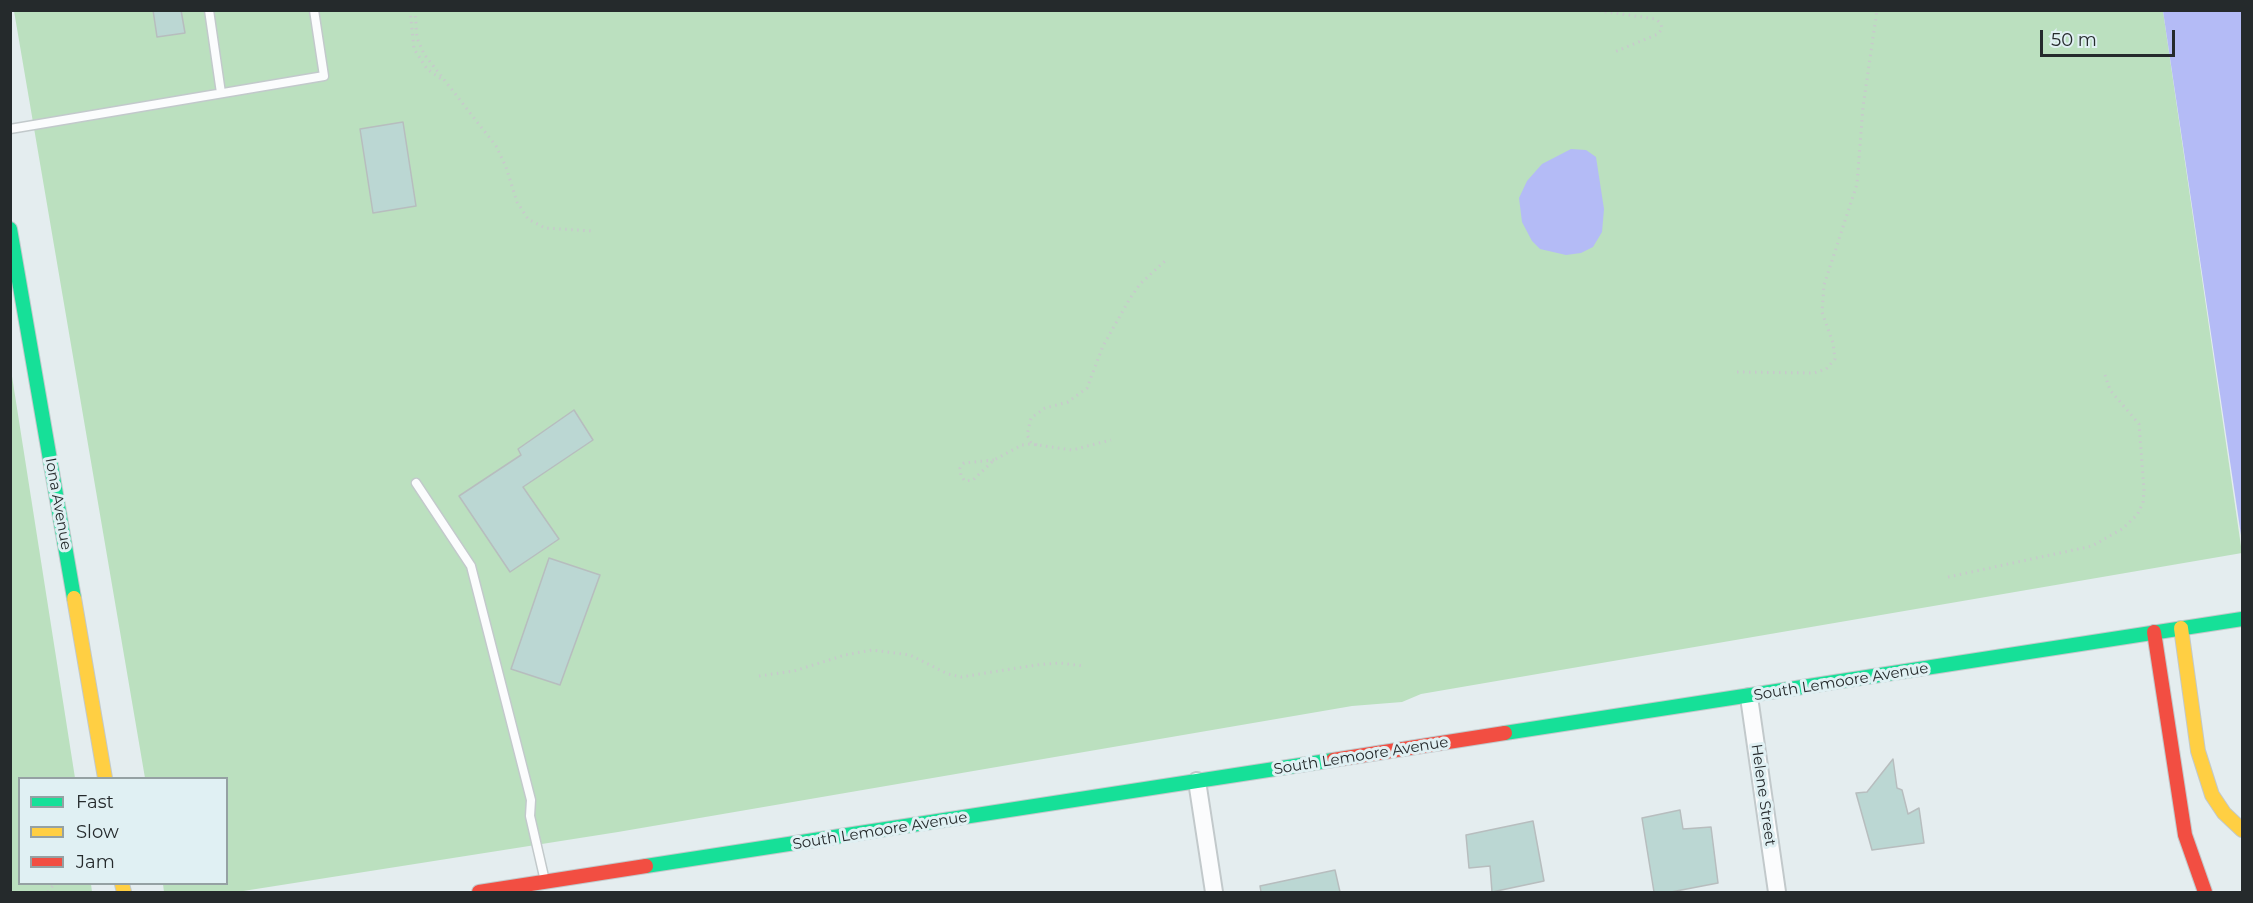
<!DOCTYPE html>
<style>
body{margin:0}
#map{position:relative;width:2253px;height:903px;overflow:hidden;background:#e4edef;font-family:Montserrat,sans-serif}
canvas{display:block}
.frame{position:absolute;inset:0;border:12px solid #252a2c;pointer-events:none}
.legend{position:absolute;left:18px;top:777px;width:210px;height:108px;box-sizing:border-box;background:#e0f0f3;border:2px solid #95a1a3;margin:0;padding:8px 10px;list-style:none;font-size:18px;color:#252a2c}
.legend li{display:flex;align-items:center;gap:12px;height:30px}
.legend b{width:30px;border:2px solid #95a1a3}
.scale{position:absolute;left:2040px;top:30px;width:135px;height:27px;box-sizing:border-box;border:3px solid #252a2c;border-top:0;padding-left:8px;font-size:18px;line-height:21px;white-space:nowrap;color:#252a2c;-webkit-text-stroke:4px #e0f0f3;paint-order:stroke}
</style>
<div id="map">
<canvas width="2253" height="903"></canvas>
<div class="frame"></div>
<ul class="legend">
<li><b style="height:8px;background:#16e098"></b>Fast</li>
<li><b style="height:8px;background:#ffcf43"></b>Slow</li>
<li><b style="height:8px;background:#f24e42"></b>Jam</li>
</ul>
<div class="scale">50 m</div>
</div>
<script>
const g = document.querySelector('canvas').getContext('2d');
g.lineJoin = 'round';
function fill(path, color) { g.fillStyle = color; g.fill(path, 'evenodd'); }
const toPath = rows => new Path2D(rows.map(r => 'M' + r).join(''));
function trace(path, color, width, dash) { g.strokeStyle = color; g.lineWidth = width; g.lineCap = dash ? 'butt' : 'round'; g.setLineDash(dash || []); g.stroke(path); }
function write(font, color, halo, rows, align = 'center') {
  g.font = font + ' Montserrat,sans-serif'; g.lineWidth = 6; g.setLineDash([]); g.textBaseline = 'middle'; g.strokeStyle = halo; g.fillStyle = color; for (const [text, x, y, turn = 0] of rows) {
    g.save(); g.translate(x, y); g.rotate((+turn || 0) * Math.PI / 180); g.textAlign = isNaN(turn) ? turn : align; if (halo) g.strokeText(text, 0, 0); g.fillText(text, 0, 0); g.restore();
  }
}
const green = toPath([
 [14,11,2163,11,2242,553,1421,694,1402,702,1352,706,618,832,237,892,164,892,163,884,226,884,226,778,145,778],
 [11,370,75,778,20,778,20,884,91,884,92,892,11,892]
]);
const water = toPath([
 [2163,11,2242,11,2242,542],
 [1571,149,1586,150,1596,157,1604,209,1602,232,1593,247,1581,253,1566,255,1540,249,1532,241,1522,222,1519,198,1527,181,1542,164]
]);
const building = toPath([
 [153,10,181,10,185,33,157,37,153,10],
 [403,122,416,206,373,213,360,129,403,122],
 [574,410,593,440,523,487,559,539,510,572,459,496,521,455,518,449,574,410],
 [549,558,600,575,560,685,511,669,549,558],
 [1893,759,1897,788,1902,790,1908,814,1919,808,1924,843,1872,850,1856,793,1867,792,1893,759],
 [1680,810,1683,829,1711,827,1718,883,1671,892,1654,892,1642,818,1680,810],
 [1533,821,1544,881,1492,892,1490,866,1469,868,1466,835,1533,821],
 [1335,870,1340,892,1261,892,1260,886,1335,870]
]);
const path = toPath([
 [410,10,414,49,427,69,444,81],
 [415,10,417,38,424,54,496,146,506,167,517,202,528,219,545,228,593,231],
 [1593,10,1656,19,1661,24,1662,29,1658,34,1612,53],
 [1737,372,1814,373,1826,369,1835,359,1833,343,1822,312,1824,285,1857,184,1863,107,1877,10],
 [1037,445,1031,442,1027,435,1031,418,1045,408,1068,402,1087,388,1103,346,1129,300,1140,284,1166,260],
 [994,460,964,463,960,468,961,476,965,481,973,480,994,460,1022,445,1031,444,1072,450,1111,440],
 [1948,577,2092,546,2122,529,2137,515,2143,503,2144,490,2139,424,2110,390,2104,372],
 [759,676,794,671,845,655,872,650,910,655,948,674,961,677,1036,665,1060,663,1084,666],
 [48,892,54,884]
]);
const lane = toPath([
 [209,10,221,93],
 [10,129,324,76,314,10],
 [416,483,471,566,531,800,530,816,545,881]
]);
const street = toPath([
 [1749,697,1777,892],
 [1197,781,1214,892]
]);
const fast = toPath([
 [10,229,74,598],
 [1505,733,2242,619],
 [646,866,1333,760]
]);
const slow = toPath([
 [74,598,105,778],
 [2181,628,2198,751,2212,795,2224,813,2242,830],
 [122,884,124,892]
]);
const jam = toPath([
 [2154,632,2185,835,2205,892],
 [1333,760,1505,733],
 [479,892,646,866]
]);
const streetNames = [
 ["Iona Avenue",58,504,80],
 ["South Lemoore Avenue",1841,682,-9],
 ["South Lemoore Avenue",1361,756,-9],
 ["Helene Street",1763,795,82],
 ["South Lemoore Avenue",880,831,-9]
];
fill(green, '#bbe0bf');
fill(water, '#b4bbf6');
fill(building, '#bbd7d3');
trace(building, '#b7bdbe', 1.5);
trace(lane, '#c2c9cb', 11);
trace(street, '#c2c9cb', 20);
trace(fast, '#c2c9cb', 16);
trace(slow, '#c2c9cb', 16);
trace(jam, '#c2c9cb', 16);
trace(path, '#c7cacb', 3, [1.5, 4.5]);
trace(lane, '#fbfcfd', 8);
trace(street, '#fbfcfd', 16);
trace(fast, '#16e098', 14);
trace(slow, '#ffcf43', 14);
trace(jam, '#f24e42', 14);
write('15px', '#252a2c', '#e0f0f3', streetNames);
</script>
